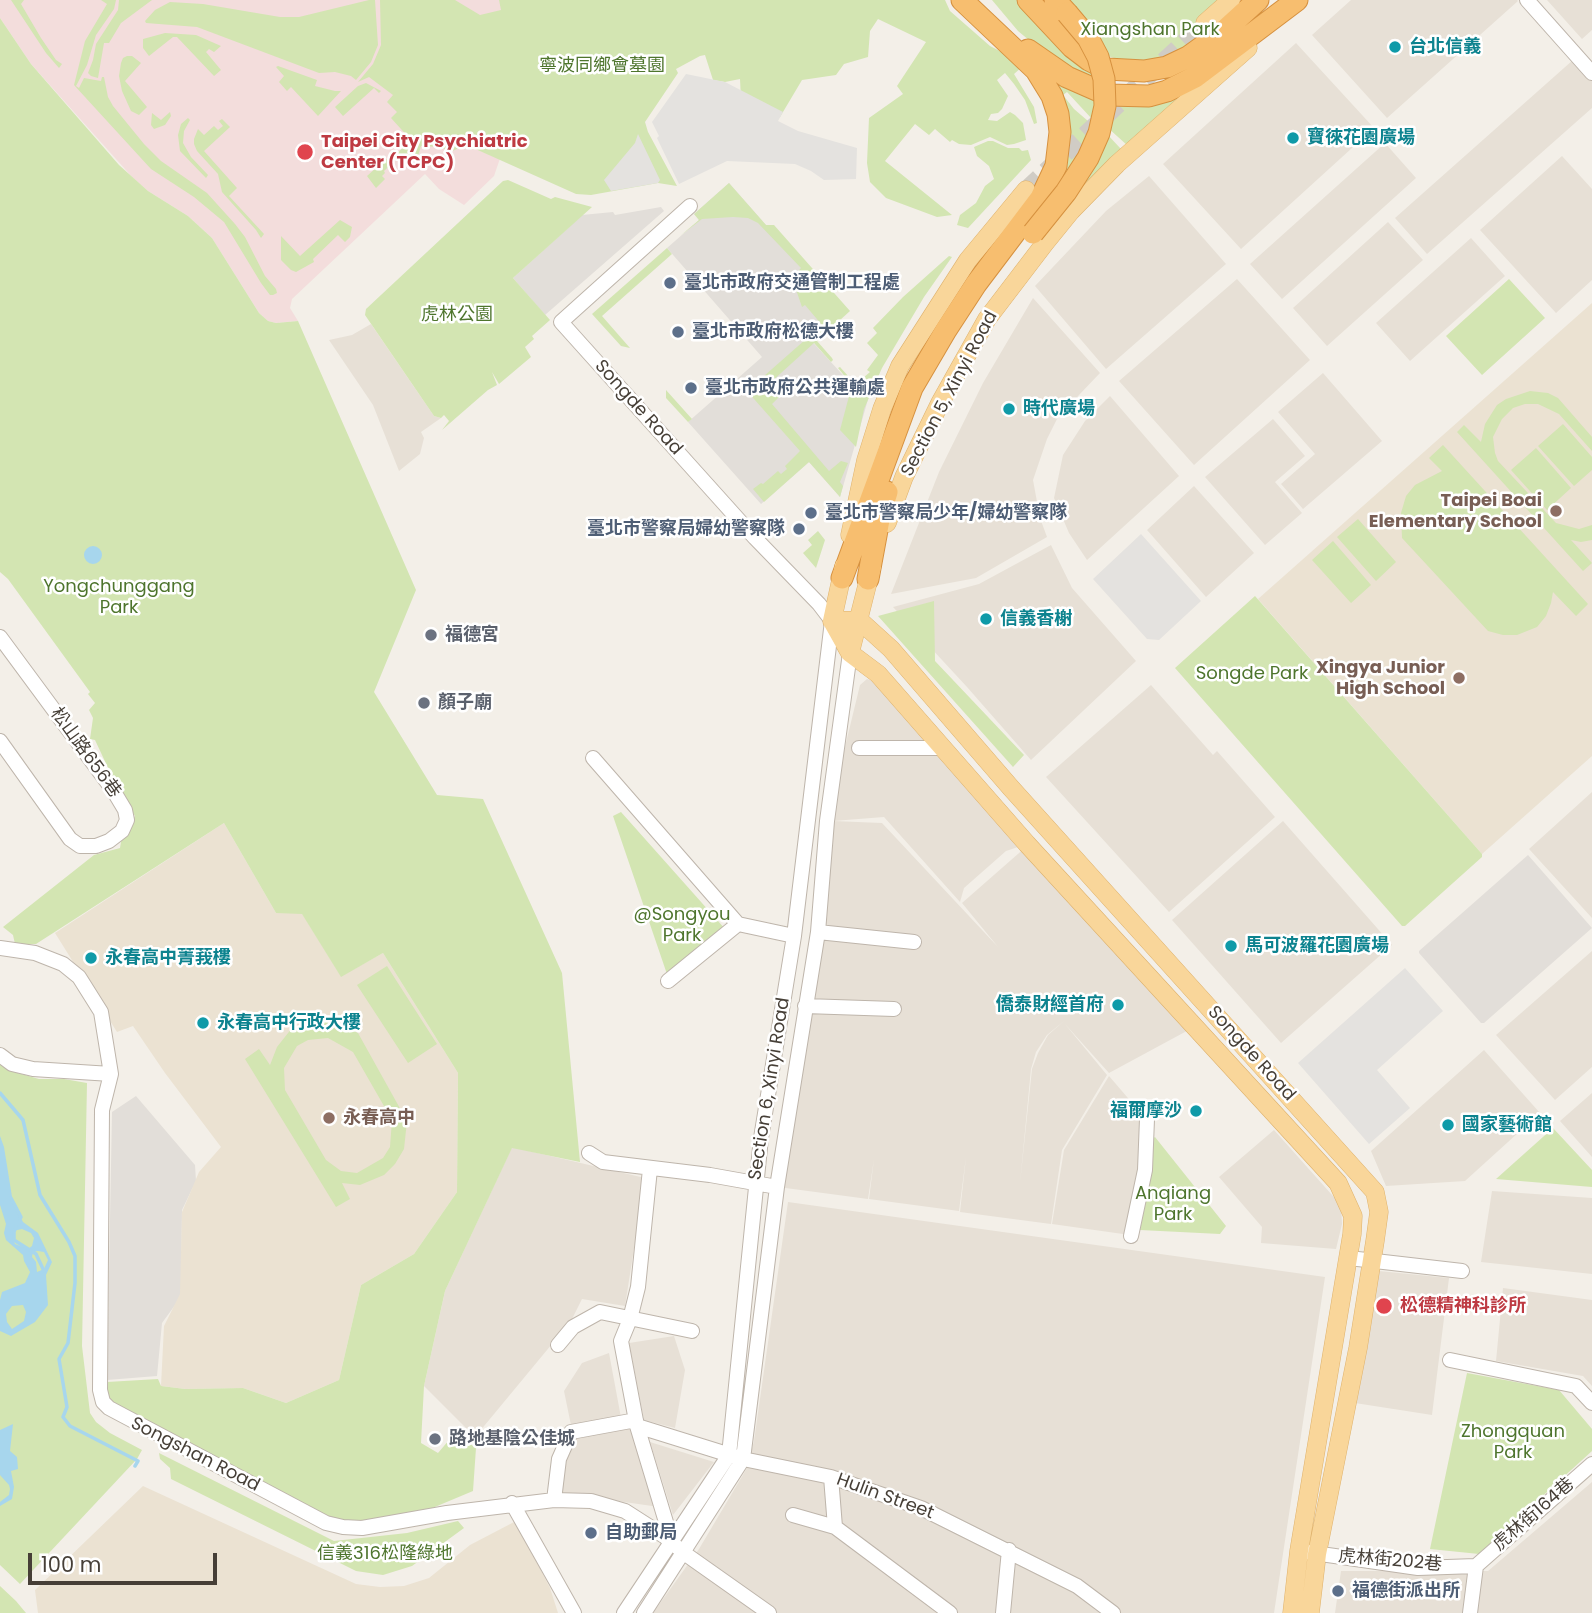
<!DOCTYPE html>
<meta charset="utf-8">
<style>
body{margin:0}
#map{position:relative;width:1592px;height:1613px;overflow:hidden;background:#f3efe8;font-family:Poppins,sans-serif}
canvas{display:block}
.scale{position:absolute;left:28px;top:1553px;width:189px;height:32px;box-sizing:border-box;border:4px solid #463f37;border-top:0;padding-left:9px;font-size:21px;line-height:24px;white-space:nowrap;color:#463f37;-webkit-text-stroke:5px #fff;paint-order:stroke}
</style>
<div id="map">
<canvas width="1592" height="1613"></canvas>
<div class="scale">100 m</div>
</div>
<script>
const g = document.querySelector('canvas').getContext('2d');
g.lineJoin = 'round';
function fill(path, color) { g.fillStyle = color; g.fill(path, 'evenodd'); }
const toPath = rows => new Path2D(rows.map(r => 'M' + r).join(''));
function trace(path, color, width, dash) { g.strokeStyle = color; g.lineWidth = width; g.lineCap = dash ? 'butt' : 'round'; g.setLineDash(dash || []); g.stroke(path); }
function write(font, color, halo, rows, align = 'center') {
  g.font = font + ' Poppins,"Noto Sans TC",sans-serif'; g.lineWidth = 5; g.setLineDash([]); g.textBaseline = 'middle'; g.strokeStyle = halo; g.fillStyle = color; for (const [text, x, y, turn = 0] of rows) {
    g.save(); g.translate(x, y); g.rotate((+turn || 0) * Math.PI / 180); g.textAlign = isNaN(turn) ? turn : align; if (halo) g.strokeText(text, 0, 0); g.fillText(text, 0, 0); g.restore();
  }
}
const residential = toPath([
 [1351,0,1517,0,1518,1,1387,118,1312,35],
 [1547,0,1592,0,1592,30,1582,39],
 [1296,43,1374,128,1241,249,1163,164],
 [1573,60,1592,81,1592,108,1427,254,1395,218],
 [1385,143,1416,178,1282,299,1250,264],
 [1562,156,1592,189,1592,280,1556,313,1480,230],
 [1149,176,1226,264,1106,369,1035,286,1106,211],
 [1388,222,1423,260,1327,346,1293,308],
 [1471,238,1505,276,1410,361,1376,323],
 [1237,279,1310,360,1194,465,1119,381],
 [1033,298,1100,373,1058,417,1047,439,1033,480,1040,518,1047,537,976,578,891,594,939,472,983,383],
 [371,324,434,416,441,418,421,432,424,438,420,454,399,471,373,405,329,340,352,335],
 [1323,373,1382,441,1303,509,1281,484,1315,454,1278,412],
 [1110,396,1179,476,1087,560,1069,533,1054,498,1063,455,1085,421],
 [1273,419,1305,456,1275,482,1302,513,1265,545,1205,477],
 [1194,486,1254,553,1206,597,1147,530],
 [1051,545,1072,588,1136,661,1031,760,967,687,893,607,979,584],
 [867,679,879,683,1027,844,1006,851,964,888,960,902,884,817,833,821,882,823,998,947,962,903,1027,846,1196,1026,1109,1073,1065,1024,1107,1075,1062,1150,1051,1224,960,1212,966,1157,959,1211,869,1199,874,1159,868,1199,778,1187,827,821,860,685],
 [1064,1021,1048,1035,1038,1053,1032,1069,1020,1183,1031,1069,1036,1052,1047,1035],
 [1151,685,1213,755,1217,751,1275,817,1169,912,1046,777],
 [1592,792,1592,918,1529,849],
 [1283,821,1392,945,1281,1043,1172,920],
 [1592,951,1592,1067,1555,1100,1496,1035],
 [1484,1050,1540,1113,1465,1181,1386,1186,1371,1151],
 [1109,1076,1146,1119,1130,1235,1052,1224,1064,1150],
 [1592,1093,1592,1157,1560,1121],
 [1274,1130,1341,1205,1342,1224,1336,1249,1261,1243,1262,1227,1219,1177],
 [512,1147,645,1178,625,1306,582,1299,571,1321,475,1437,424,1386,445,1291],
 [1492,1191,1592,1198,1592,1274,1481,1262],
 [788,1202,1325,1277,1274,1613,653,1613,699,1549,747,1468,754,1441],
 [1379,1271,1449,1278,1432,1415,1355,1403],
 [1503,1288,1592,1300,1592,1386,1583,1376,1496,1361],
 [674,1336,685,1370,675,1428,644,1420,629,1343],
 [609,1353,622,1423,573,1435,564,1391,582,1363],
 [634,1424,659,1507,555,1492,566,1442],
 [650,1442,714,1462,673,1515],
 [1592,1482,1592,1613,1335,1613,1341,1571,1488,1571]
]);
const industrial = toPath([
 [729,183,840,309,808,337,852,385,869,396,840,497,809,462,761,504,688,422,762,357,667,248,699,220,694,214],
 [661,207,664,211,545,315,513,278,582,215,613,212,615,215],
 [1528,855,1592,928,1484,1023,1481,1023,1419,953,1419,951],
 [136,1096,195,1165,196,1181,182,1210,181,1297,162,1323,157,1376,107,1380,112,1112]
]);
const education = toPath([
 [1592,303,1592,756,1482,854,1258,599],
 [224,823,276,913,302,913,341,976,383,953,458,1073,457,1192,414,1254,361,1285,339,1380,286,1403,243,1388,185,1389,161,1386,164,1326,180,1294,182,1212,199,1172,221,1147,165,1073,133,1026,117,1032,55,933],
 [143,1486,356,1584,380,1587,404,1586,429,1578,470,1545,516,1521,550,1588,558,1613,38,1613,35,1590]
]);
const medical = toPath([
 [0,0,510,0,508,135,494,176,464,205,439,189,425,174,292,299,290,308,298,321,276,323,268,321,259,313,212,238,188,216,148,191,133,178,31,64,0,18]
]);
const green = toPath([
 [11,0,24,0,21,4,41,38,56,60,62,64,59,68,46,53],
 [101,0,116,0,114,9,96,35,87,65,76,86,79,88,84,78,101,81,102,77,104,77,108,97,113,106,144,144,161,161,207,193,235,224,245,237,265,276,276,289,277,293,273,295,270,295,261,283,224,222,194,197,151,169,74,85,85,41,107,4],
 [119,0,152,0,121,23,109,43,104,43,98,78,91,76,88,73,93,60,96,44,118,10],
 [369,0,375,0,378,45,371,62,356,80,351,76,335,72,319,73,197,27,146,23,145,21,155,10,170,2,203,4,280,17,299,17],
 [380,0,455,0,480,15,501,10,499,0,945,0,950,11,990,46,1017,60,1037,80,1047,99,1044,102,1032,80,1022,67,1014,74,1034,107,1037,123,1034,124,1025,100,1014,84,1005,73,997,80,1008,96,1002,109,998,113,991,114,988,120,997,121,1010,112,1015,115,1023,123,1026,140,1014,144,1007,145,990,137,971,145,959,144,952,140,950,142,935,129,929,135,915,124,885,161,952,215,937,217,886,198,870,182,867,163,869,118,903,94,897,86,926,42,878,19,870,31,868,57,844,64,836,75,802,80,780,117,741,99,740,79,725,82,713,80,705,55,700,56,676,69,678,73,645,122,648,132,677,186,658,183,591,195,576,194,471,147,464,146,450,152,441,147,421,146,418,156,401,155,384,171,385,173,382,176,385,179,376,188,367,176,386,159,389,161,411,140,391,118,397,112,387,102,393,95,369,77,358,82,373,64,381,45],
 [992,0,1019,0,1095,67,1095,83,1059,65,1018,31],
 [1062,0,1219,0,1211,29,1197,41,1163,59,1148,62,1120,60,1102,54],
 [0,18,31,64,119,165,148,191,188,216,212,238,259,313,268,321,276,323,298,321,416,590,374,692,437,795,483,799,562,973,580,1162,512,1148,445,1291,424,1386,421,1443,438,1453,455,1433,476,1448,473,1491,430,1509,363,1524,327,1520,115,1410,108,1397,107,1382,158,1379,161,1386,185,1389,243,1388,286,1403,339,1380,361,1285,414,1254,457,1192,458,1073,383,953,341,977,302,914,276,913,224,823,36,944,15,944,13,935,3,927,94,855,120,848,122,836,135,816,116,785,95,740,90,739,93,718,89,710,95,703,88,694,90,692,8,579,0,572],
 [165,33,196,35,221,46,214,52,209,49,206,52,221,70,214,76,177,37,173,37,149,56,143,48,143,39],
 [127,56,132,56,141,63,125,81,147,107,139,115,131,111,122,91,119,76,121,63,123,58],
 [278,66,317,80,315,86,335,91,341,91,318,116,291,87,287,91,279,82,284,76,276,67],
 [366,83,381,91,379,93,374,88,343,116,335,107,358,86],
 [1056,83,1099,102,1092,119,1067,92,1063,95,1074,109,1095,127,1090,142,992,276,1045,200],
 [1179,97,1181,98,1128,146,1107,127,1111,104,1141,107],
 [170,112,171,116,165,125,154,129,151,125,152,113,161,120],
 [188,118,190,120,184,131,183,143,191,157,208,175,206,178,180,151,178,135,181,124],
 [222,119,230,127,204,151,237,188,229,196,264,234,261,238,256,230,222,192,218,174,197,151,194,144,194,139,198,129,204,135,214,126,218,130,223,126,219,121],
 [1106,133,1121,149,1060,209],
 [988,141,993,141,1008,148,1019,148,1022,151,1028,150,1031,160,968,228,957,225,960,215,976,203,985,186,994,179,989,166,977,156,974,147],
 [508,180,551,199,555,197,592,207,513,278,550,320,532,336,534,339,525,347,531,357,499,384,492,372,497,385,488,390,442,430,449,421,444,415,441,418,434,416,365,315,366,309,503,181],
 [729,183,766,225,774,225,850,311,817,341,832,358,833,360,831,362,814,343,770,383,781,395,772,404,829,471,841,461,848,463,840,482,843,486,840,497,809,462,764,502,753,489,761,483,763,484,778,471,781,474,787,469,785,466,800,451,747,391,822,325,805,305,802,307,792,278,801,268,758,223,748,218,733,217,702,219,680,236,699,220,694,214],
 [340,220,352,227,350,237,345,242,338,235,313,259,314,262,296,272,291,270,281,260,281,236,300,256],
 [667,248,672,254,602,316,630,348,621,346,592,314],
 [949,256,952,257,924,297,882,368,864,409,856,447,840,430,852,385,838,368,840,367,858,387,865,381,863,378,870,372,867,370,878,355,867,343,877,333,873,328,903,297],
 [1509,279,1545,318,1482,375,1446,336],
 [666,390,692,419,688,422,666,398],
 [1530,391,1548,393,1558,398,1592,437,1592,451,1559,414,1538,404,1525,404,1513,408,1502,419,1493,437,1495,453,1498,461,1556,523,1579,529,1592,525,1592,540,1581,542,1571,540,1592,563,1583,571,1457,432,1464,425,1481,442,1485,424,1497,405,1506,399],
 [1563,424,1592,457,1592,470,1574,486,1538,446],
 [1443,445,1588,604,1576,616,1553,592,1551,603,1546,616,1537,627,1517,635,1503,635,1488,631,1402,538,1401,513,1406,496,1415,485,1442,471,1429,458],
 [1536,448,1571,488,1547,510,1511,470],
 [1358,519,1396,562,1376,581,1337,537],
 [818,531,825,540,816,568,803,553,812,545,808,540],
 [1333,541,1371,585,1351,603,1312,560],
 [1255,596,1482,854,1482,857,1405,926,1402,926,1175,668],
 [934,601,935,661,1024,755,1013,767,878,616],
 [621,812,726,930,669,980,613,816],
 [387,966,437,1044,408,1063,357,985],
 [333,1022,358,1033,407,1121,404,1149,395,1164,384,1175,360,1185,342,1183,350,1199,336,1207,245,1059,259,1049,270,1065,277,1047,292,1028,309,1023],
 [328,1038,353,1052,392,1120,390,1147,383,1158,357,1173,341,1171,326,1160,285,1090,284,1068,297,1046,308,1040],
 [0,1064,18,1073,39,1079,64,1079,87,1083,82,1346,90,1413,96,1422,110,1433,142,1450,137,1459,20,1584,0,1565],
 [1553,1128,1592,1170,1592,1187,1496,1179],
 [1155,1137,1226,1226,1220,1234,1140,1230,1149,1187,1151,1140],
 [1467,1373,1559,1390,1592,1429,1592,1451,1479,1554,1430,1549],
 [159,1453,334,1541,407,1533,458,1521,464,1528,412,1566,383,1575,356,1571,171,1479,170,1468,160,1459],
 [0,1586,16,1601,26,1613,0,1613]
]);
const parking = toPath([
 [686,74,725,82,783,112,778,121,798,131,857,148,856,179,824,180,811,171,795,164,727,161,679,184,657,138,659,136,652,122],
 [638,134,660,180,658,183,611,191,604,180,635,143],
 [1141,534,1201,601,1159,640,1147,639,1093,579],
 [1405,968,1443,1011,1377,1070,1410,1108,1369,1144,1298,1063]
]);
const water = toPath([
 '84 555a9 9 0 1 1 18 0a9 9 0 1 1-18 0Z',
 [0,1136,4,1147,13,1203,23,1222,38,1233,52,1262,46,1275,48,1305,35,1322,11,1336,0,1331,0,1300,2,1292,25,1283,30,1272,24,1261,23,1255,6,1240,4,1233,6,1224,0,1205],
 [22,1229,31,1233,34,1238,32,1246,28,1249,15,1244,13,1239,13,1231],
 [38,1251,44,1252,48,1260,44,1269,37,1272,36,1262,32,1257,33,1252],
 [23,1305,26,1312,24,1321,12,1329,7,1322,6,1314,12,1306],
 [13,1424,10,1451,17,1457,18,1469,11,1471,14,1487,12,1499,0,1506,0,1502,9,1495,10,1489,9,1485,0,1475,0,1430]
]);
const stream = toPath([
 [0,1093,23,1120,40,1195,69,1242,75,1256,75,1283,68,1343,59,1359,67,1407,63,1417,70,1426,138,1461,135,1466],
 [11,1198,21,1217,20,1219],
 [16,1226,14,1232,14,1240,36,1254,44,1271]
]);
const majorTunnel = toPath([
 [1026,190,1205,23]
]);
const minor = toPath([
 [1527,0,1592,73],
 [0,637,113,790,125,810,127,820,122,831,109,841,96,846,80,846,70,839,0,741],
 [859,748,943,748],
 [593,758,738,924,794,936],
 [818,932,914,942],
 [0,948,35,953,63,964,79,977,101,1012,111,1074,102,1110,100,1390,103,1402,109,1408,326,1523,343,1527,362,1528,447,1513,554,1500,591,1501,625,1511,664,1536,684,1553,769,1613],
 [668,981,738,924],
 [805,1006,894,1009],
 [0,1055,12,1064,33,1069,111,1074],
 [589,1153,603,1162,710,1175,777,1187],
 [650,1169,638,1287,630,1319,621,1341,637,1426,672,1542],
 [1131,1236,1145,1170,1147,1119],
 [1349,1258,1462,1271],
 [558,1345,573,1327,600,1312,692,1331],
 [1450,1360,1576,1386,1592,1403],
 [637,1426,743,1459,831,1477,921,1508,1077,1586,1113,1613],
 [831,1477,835,1527],
 [554,1500,559,1459,571,1432,636,1420],
 [512,1503,574,1613],
 [793,1515,835,1527,950,1613],
 [1307,1552,1418,1568,1476,1566],
 [1476,1566,1592,1464],
 [624,1613,729,1455,761,1138,794,936,832,621,819,604,755,538,561,322,690,206],
 [644,1613,743,1459,777,1187,818,932,827,821,850,653],
 [1003,1613,1009,1550],
 [1470,1613,1476,1566]
]);
const major = toPath([
 [1205,23,1231,0],
 [887,523,904,477,940,403,987,319,1045,243,1071,211,1117,164,1248,48],
 [850,535,866,460,882,409,900,366,968,260,1026,190],
 [832,621,859,620,891,649,1011,788,1375,1192,1379,1212,1375,1241,1358,1348,1317,1554,1310,1613],
 [832,621,850,653,878,674,1027,844,1338,1183,1353,1216,1352,1234,1299,1551,1292,1613],
 [832,621,844,566],
 [850,653,872,566]
]);
const highway = toPath([
 [1028,0,1072,47,1089,60,1107,69,1144,71,1167,67,1188,57,1224,31,1258,0],
 [1055,0,1067,13],
 [1028,50,1067,77,1108,95,1149,96,1167,91,1195,77,1297,0],
 [842,578,912,388,946,330,976,284,1041,198,1056,166,1060,132,1058,114,1052,96,1036,70,962,0],
 [868,579,880,514,887,492]
]);
const highwayBridge = toPath([
 [1033,233,1066,192,1088,158,1099,133,1105,106,1104,79,1098,57,1088,38,1067,13]
]);
const markers = [
 [1395,47,7,"#0f9aa8"],
 [1293,138,7,"#0f9aa8"],
 [305,152,9,"#e0444e"],
 [670,283,7,"#5c6f8a"],
 [678,332,7,"#5c6f8a"],
 [691,388,7,"#5c6f8a"],
 [1009,409,7,"#0f9aa8"],
 [1556,511,7,"#8d6e63"],
 [811,513,7,"#5c6f8a"],
 [799,529,7,"#5c6f8a"],
 [986,619,7,"#0f9aa8"],
 [431,635,7,"#6b7280"],
 [1459,678,7,"#8d6e63"],
 [424,703,7,"#6b7280"],
 [1231,946,7,"#0f9aa8"],
 [91,958,7,"#0f9aa8"],
 [1118,1005,7,"#0f9aa8"],
 [203,1023,7,"#0f9aa8"],
 [1196,1111,7,"#0f9aa8"],
 [329,1118,7,"#8d6e63"],
 [1448,1125,7,"#0f9aa8"],
 [1384,1306,9,"#e0444e"],
 [435,1439,7,"#6b7280"],
 [591,1533,7,"#5c6f8a"],
 [1338,1591,7,"#5c6f8a"]
];
const parkNames = [
 ["Xiangshan Park",1150,30],
 ["寧波同鄉會墓園",602,66],
 ["虎林公園",457,315],
 ["Yongchunggang",119,587],
 ["Park",119,608],
 ["Songde Park",1252,674],
 ["@Songyou",682,915],
 ["Park",682,936],
 ["Anqiang",1173,1194],
 ["Park",1173,1215],
 ["Zhongquan",1513,1432],
 ["Park",1513,1453],
 ["信義316松隆綠地",385,1554]
];
const cultureNames = [
 ["台北信義",1409,47],
 ["寶徠花園廣場",1307,138],
 ["時代廣場",1023,409],
 ["信義香榭",1000,619],
 ["馬可波羅花園廣場",1245,946],
 ["永春高中菁莪樓",105,958],
 ["僑泰財經首府",1104,1005,"right"],
 ["永春高中行政大樓",217,1023],
 ["福爾摩沙",1182,1111,"right"],
 ["國家藝術館",1462,1125]
];
const healthNames = [
 ["Taipei City Psychiatric",321,142],
 ["Center (TCPC)",321,163],
 ["松德精神科診所",1400,1306]
];
const serviceNames = [
 ["臺北市政府交通管制工程處",684,283],
 ["臺北市政府松德大樓",692,332],
 ["臺北市政府公共運輸處",705,388],
 ["臺北市警察局少年/婦幼警察隊",825,513],
 ["臺北市警察局婦幼警察隊",785,529,"right"],
 ["自助郵局",605,1533],
 ["福德街派出所",1352,1591]
];
const streetNames = [
 ["Section 5, Xinyi Road",950,394,-62],
 ["Songde Road",638,408,48],
 ["松山路656巷",85,753,54],
 ["Songde Road",1251,1054,48],
 ["Section 6, Xinyi Road",770,1089,-81],
 ["Songshan Road",195,1455,27],
 ["Hulin Street",885,1497,20],
 ["虎林街164巷",1534,1515,-41],
 ["虎林街202巷",1390,1561,5]
];
const educationNames = [
 ["Taipei Boai",1542,501],
 ["Elementary School",1542,522],
 ["Xingya Junior",1445,668],
 ["High School",1445,689],
 ["永春高中",343,1118,"left"]
];
const worshipNames = [
 ["福德宮",445,635],
 ["顏子廟",438,703],
 ["路地基陰公佳城",449,1439]
];
fill(residential, '#e7e0d6');
fill(industrial, '#e2ded9');
fill(education, '#ebe2d2');
fill(medical, '#f3dddc');
fill(green, '#d3e5b2');
fill(parking, '#e4e2df');
fill(water, '#a7d6ed');
trace(stream, '#a7d6ed', 3.5);
trace(majorTunnel, '#d0ccc5', 18, [18, 9]);
trace(minor, '#beb5ab', 16);
trace(major, '#deb16b', 19);
trace(highway, '#d6913f', 23);
trace(minor, '#fff', 14);
trace(major, '#f9d69a', 18);
trace(highway, '#f7be6f', 21);
trace(highwayBridge, '#d6913f', 23, []);
trace(highwayBridge, '#f7be6f', 21);
for (const [x, y, r, color] of markers) { const dot = new Path2D(); dot.arc(x, y, r, 0, 2 * Math.PI); g.fillStyle = color; g.fill(dot); trace(dot, '#fff', 2.5); }
write('18px', '#4e752d', '#fff', parkNames);
write('bold 18px', '#0d838f', '#fff', cultureNames, 'left');
write('bold 18px', '#be3a42', '#fff', healthNames, 'left');
write('bold 18px', '#4e5e75', '#fff', serviceNames, 'left');
write('18px', '#463f37', '#fff', streetNames);
write('bold 18px', '#785e54', '#fff', educationNames, 'right');
write('bold 18px', '#5b616d', '#fff', worshipNames, 'left');
</script>
